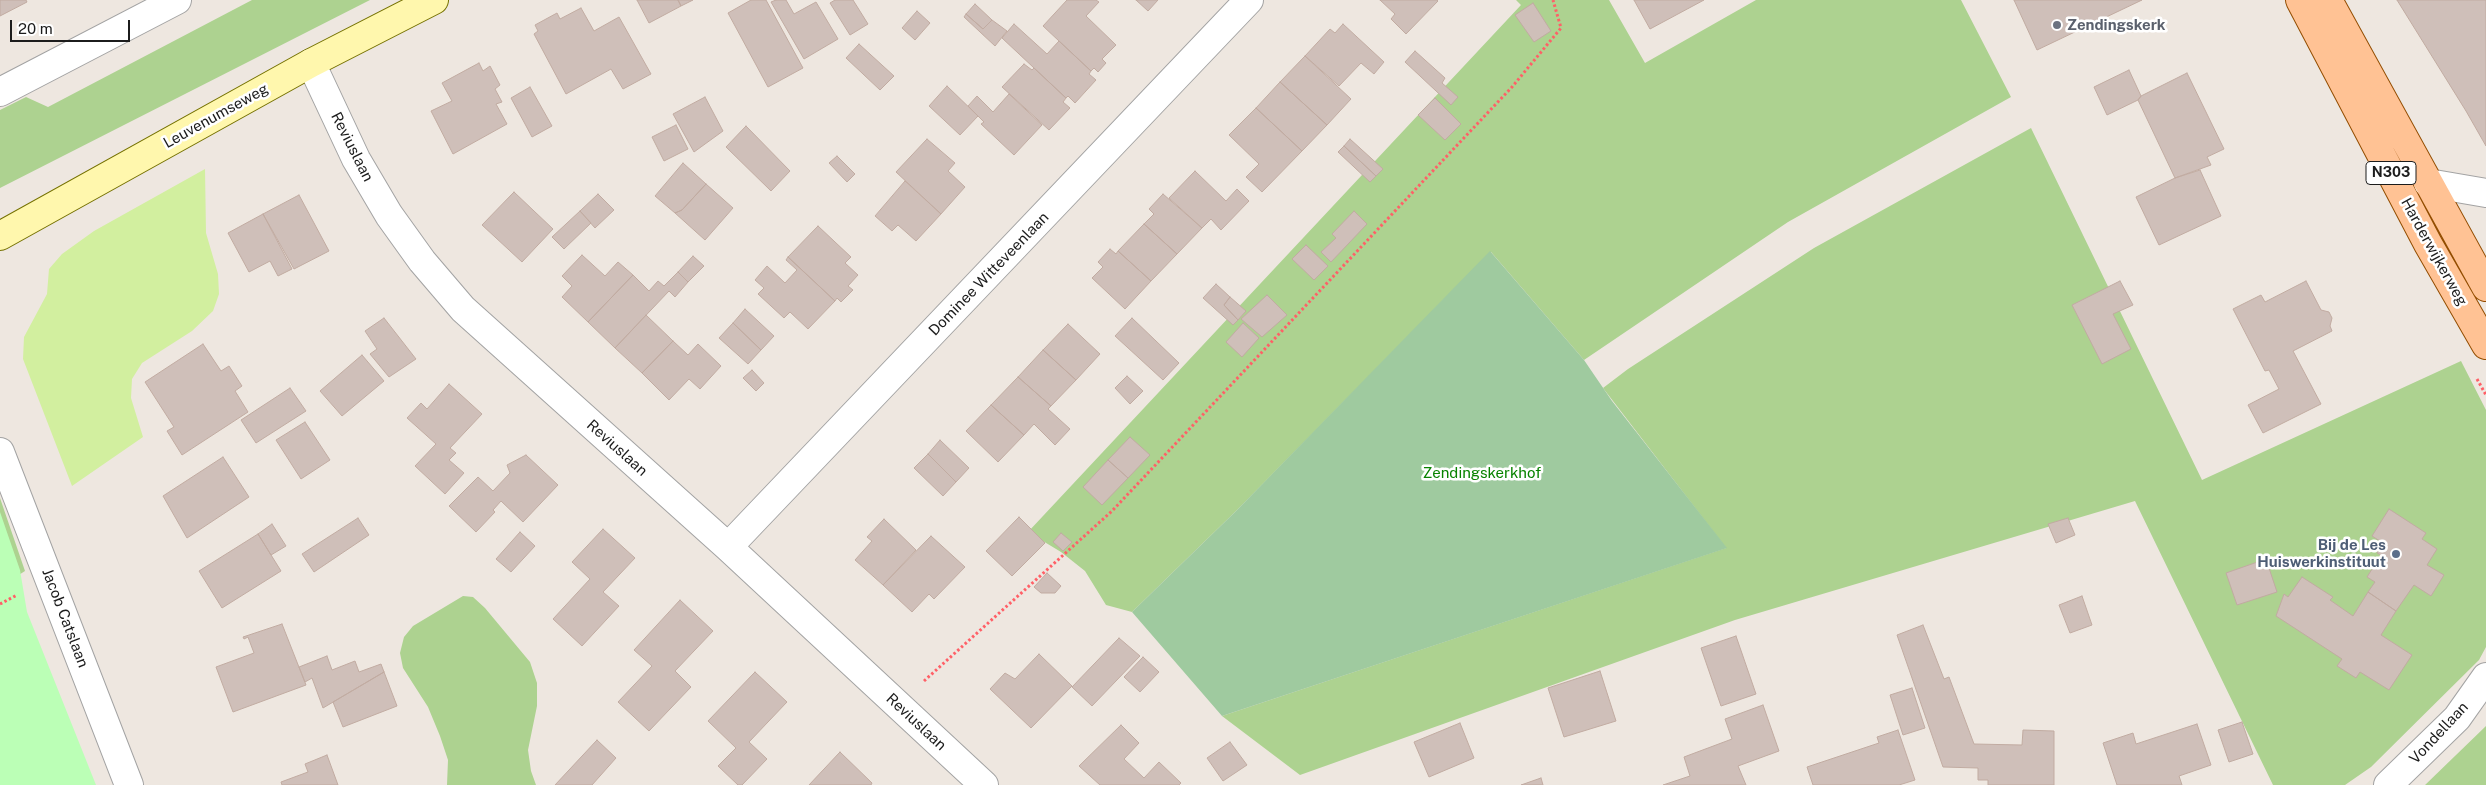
<!DOCTYPE html>
<style>
body{margin:0}
#map{position:relative;width:2486px;height:785px;overflow:hidden;background:#eee7e0;font-family:"Public Sans",sans-serif}
canvas{display:block}
.scale{position:absolute;left:10px;top:20px;width:120px;height:22px;box-sizing:border-box;border:2px solid #1c1c1c;border-top:0;padding-left:6px;font-size:15px;line-height:18px;white-space:nowrap;color:#1c1c1c;-webkit-text-stroke:4px #fff;paint-order:stroke}
</style>
<div id="map">
<canvas width="2486" height="785"></canvas>
<div class="scale">20 m</div>
</div>
<script>
const g = document.querySelector('canvas').getContext('2d');
g.lineJoin = 'round';
function fill(path, color) { g.fillStyle = color; g.fill(path, 'evenodd'); }
const toPath = rows => new Path2D(rows.map(r => 'M' + r).join(''));
function trace(path, color, width, dash) { g.strokeStyle = color; g.lineWidth = width; g.lineCap = dash ? 'butt' : 'round'; g.setLineDash(dash || []); g.stroke(path); }
function write(font, color, halo, rows, align = 'center') {
  g.font = font + ' "Public Sans",sans-serif'; g.lineWidth = 5; g.setLineDash([]); g.textBaseline = 'middle'; g.strokeStyle = halo; g.fillStyle = color; for (const [text, x, y, turn = 0] of rows) {
    g.save(); g.translate(x, y); g.rotate((+turn || 0) * Math.PI / 180); g.textAlign = isNaN(turn) ? turn : align; if (halo) g.strokeText(text, 0, 0); g.fillText(text, 0, 0); g.restore();
  }
}
const grass = toPath([
 [205,169,206,233,218,274,219,294,213,311,192,331,142,363,132,379,131,398,143,437,72,486,23,359,24,337,47,294,49,269,62,254,94,231]
]);
const forest = toPath([
 [252,0,370,0,0,188,0,110,26,97,48,107],
 [1516,0,1609,0,1645,63,1756,0,1961,0,2011,97,1788,222,1584,360,1491,252,1236,511,1132,612,1106,605,1085,571,1061,552,1028,532,1521,5],
 [2031,128,2202,480,2461,361,2486,410,2486,647,2479,660,2371,767,2345,785,2273,785,2135,501,1735,620,1300,775,1222,716,1726,548,1603,388,1628,369,1814,248],
 [0,498,25,571,0,587],
 [463,596,473,597,485,608,530,662,537,683,537,706,528,750,531,771,536,785,447,785,448,760,440,736,428,707,403,668,400,653,404,637,413,626],
 [2486,726,2486,785,2425,785]
]);
const cemetery = toPath([
 [1490,251,1584,360,1612,401,1727,548,1222,716,1132,612,1236,511]
]);
const park = toPath([
 [0,512,20,570,27,612,96,785,0,785]
]);
const building = toPath([
 [0,0,26,0,27,2,0,16,0,0],
 [637,0,678,0,681,6,649,23,637,0],
 [678,0,693,0,681,6,678,0],
 [751,0,766,0,803,68,768,87,728,13,751,0],
 [776,0,786,0,794,14,816,2,838,39,804,59,771,2,776,0],
 [835,0,853,0,868,24,850,35,830,3,835,0],
 [1067,0,1096,0,1099,2,1086,16,1116,45,1102,59,1106,63,1098,72,1094,68,1091,71,1043,26,1067,0],
 [1136,0,1158,0,1148,11,1136,0],
 [1380,0,1437,0,1438,1,1406,34,1391,19,1395,14,1380,0],
 [1634,0,1704,0,1650,29,1634,0],
 [2014,0,2142,0,2037,50,2014,0],
 [2397,0,2486,0,2486,146,2466,111,2397,0],
 [1533,3,1551,31,1534,42,1515,15,1533,3],
 [975,4,992,20,983,29,966,14,975,4],
 [581,8,594,31,619,17,651,74,623,89,611,69,566,94,534,34,538,31,535,25,557,13,560,19,581,8],
 [917,11,930,23,915,40,902,28,917,11],
 [966,14,983,29,992,20,1007,31,995,46,964,17,966,14],
 [1014,24,1047,54,1059,41,1091,71,1089,74,1096,80,1075,103,1068,96,1066,98,1002,38,1014,24],
 [1343,24,1384,62,1374,74,1361,63,1339,86,1305,56,1330,29,1335,33,1343,24],
 [859,44,894,76,880,90,846,58,859,44],
 [1415,51,1445,78,1442,83,1458,97,1451,105,1405,62,1415,51],
 [1305,56,1351,99,1327,125,1280,82,1305,56],
 [479,63,483,71,490,66,500,85,495,89,502,102,496,104,507,124,453,154,431,111,452,101,442,83,479,63],
 [1024,64,1032,70,1034,68,1066,98,1063,102,1070,108,1049,130,1002,87,1024,64],
 [2129,70,2141,96,2138,100,2107,115,2094,87,2129,70],
 [2187,73,2224,149,2207,157,2211,165,2175,178,2138,100,2141,96,2187,73],
 [1280,82,1327,125,1302,151,1256,108,1280,82],
 [947,86,978,116,960,135,929,106,947,86],
 [530,87,552,126,532,137,511,98,530,87],
 [1009,94,1042,125,1014,155,981,124,984,122,968,106,977,96,993,112,1009,94],
 [705,97,723,131,694,152,673,114,705,97],
 [1435,98,1461,124,1445,140,1418,115,1435,98],
 [1256,108,1302,151,1262,192,1246,177,1259,164,1229,135,1256,108],
 [676,125,688,149,664,161,652,137,676,125],
 [746,126,790,171,771,191,726,147,746,126],
 [927,139,955,163,948,171,965,187,941,214,896,172,927,139],
 [1350,139,1383,169,1376,176,1344,146,1350,139],
 [1344,146,1376,176,1370,182,1338,152,1344,146],
 [837,156,855,174,847,182,829,163,837,156],
 [683,163,706,184,682,210,675,213,655,196,683,163],
 [2200,170,2221,216,2159,245,2136,197,2175,178,2200,170],
 [1195,171,1226,201,1237,189,1249,201,1221,230,1211,219,1202,228,1169,198,1195,171],
 [905,181,941,214,916,241,898,225,892,231,875,216,905,181],
 [706,184,733,208,705,240,675,213,682,210,706,184],
 [514,192,553,229,522,262,482,225,514,192],
 [598,194,614,210,595,228,580,211,598,194],
 [1163,194,1202,228,1177,254,1144,224,1154,214,1149,209,1163,194],
 [299,195,329,251,294,269,263,214,299,195],
 [580,211,591,223,564,249,552,237,580,211],
 [1354,211,1367,224,1331,262,1321,252,1336,238,1332,234,1354,211],
 [263,214,292,269,278,276,270,261,249,272,228,233,263,214],
 [1144,224,1177,254,1151,281,1118,251,1144,224],
 [818,226,851,257,845,263,858,275,848,286,853,290,841,302,837,298,835,301,788,257,818,226],
 [1306,245,1328,266,1314,280,1292,259,1306,245],
 [1110,249,1116,254,1118,251,1151,281,1125,309,1092,278,1103,267,1098,262,1110,249],
 [582,255,605,276,618,262,633,275,588,322,562,297,572,286,562,276,582,255],
 [693,256,704,266,688,282,678,272,693,256],
 [788,257,835,301,808,329,790,312,784,318,758,294,764,288,755,280,767,266,785,283,797,270,786,260,788,257],
 [678,272,688,282,675,297,669,291,615,348,588,322,633,275,649,291,658,281,664,286,678,272],
 [2120,281,2133,305,2113,314,2131,349,2102,364,2072,305,2120,281],
 [2306,281,2321,310,2329,312,2332,318,2330,326,2332,331,2293,351,2321,404,2263,433,2248,405,2279,389,2269,370,2265,371,2233,309,2261,295,2265,302,2306,281],
 [1216,284,1230,297,1224,305,1238,320,1233,325,1203,298,1216,284],
 [1267,295,1287,315,1262,337,1241,319,1267,295],
 [1230,297,1246,311,1238,320,1224,305,1230,297],
 [745,309,774,336,761,350,733,323,745,309],
 [646,315,673,341,642,373,615,348,646,315],
 [384,318,416,359,389,377,370,354,377,349,365,331,384,318],
 [1132,318,1179,363,1163,380,1115,336,1132,318],
 [733,323,761,350,748,364,719,338,733,323],
 [1243,323,1259,338,1242,357,1226,342,1243,323],
 [1068,324,1100,354,1076,380,1043,350,1068,324],
 [673,341,688,355,698,344,721,366,700,389,689,379,669,400,642,373,673,341],
 [203,344,221,371,229,366,242,386,235,391,248,412,182,455,167,431,174,427,145,382,203,344],
 [1043,350,1076,380,1051,406,1018,377,1043,350],
 [362,355,384,381,342,416,320,391,362,355],
 [752,370,764,383,756,391,743,378,752,370],
 [1127,376,1143,391,1130,404,1115,388,1127,376],
 [1018,377,1051,406,1048,409,1070,429,1055,445,1034,424,1024,435,991,405,1018,377],
 [449,384,482,414,450,448,456,453,449,460,464,473,445,494,415,466,436,444,407,418,421,403,427,409,449,384],
 [290,388,306,411,256,443,241,420,290,388],
 [991,405,1024,435,998,462,966,431,991,405],
 [305,422,330,460,301,479,276,440,305,422],
 [1130,437,1150,455,1128,478,1108,460,1130,437],
 [940,440,969,468,956,482,928,454,940,440],
 [928,454,956,482,943,496,914,468,928,454],
 [526,455,558,485,523,522,501,501,493,510,495,512,476,532,449,506,478,477,493,491,510,473,507,465,526,455],
 [223,457,249,497,187,538,163,496,223,457],
 [1108,460,1128,478,1102,505,1083,487,1108,460],
 [2389,509,2426,533,2422,539,2437,549,2427,565,2444,575,2431,596,2414,585,2396,611,2368,592,2375,582,2367,577,2381,555,2377,553,2383,543,2372,536,2389,509],
 [1019,517,1045,543,1012,576,986,551,1019,517],
 [358,518,369,535,314,572,302,554,358,518],
 [2068,518,2075,535,2056,543,2048,524,2068,518],
 [884,519,916,550,883,585,855,560,872,541,867,537,884,519],
 [272,524,286,546,271,555,258,534,272,524],
 [603,529,635,558,603,592,619,606,582,646,553,619,590,579,572,562,603,529],
 [520,532,535,546,511,572,496,559,520,532],
 [1061,533,1072,542,1063,551,1053,542,1061,533],
 [258,534,281,571,222,608,199,571,258,534],
 [931,536,965,567,934,599,929,594,912,612,883,585,931,536],
 [2266,559,2277,592,2237,605,2226,573,2266,559],
 [1047,573,1061,586,1055,593,1041,593,1034,587,1047,573],
 [2302,577,2333,597,2330,600,2353,616,2368,592,2396,611,2381,635,2412,655,2389,690,2360,672,2356,678,2337,666,2342,659,2276,616,2284,594,2288,597,2302,577],
 [2082,596,2092,625,2070,633,2059,605,2082,596],
 [680,600,713,631,675,671,691,687,649,731,618,702,652,666,634,650,680,600],
 [282,624,306,685,233,712,216,667,254,653,248,637,244,639,243,637,282,624],
 [1923,625,1944,679,1949,677,1974,744,2022,745,2023,730,2054,731,2054,785,1988,785,1988,780,1978,780,1978,768,1943,767,1897,635,1923,625],
 [1736,636,1756,694,1721,706,1701,648,1736,636],
 [1119,638,1140,656,1092,706,1072,687,1119,638],
 [1039,654,1072,686,1031,728,990,689,1005,673,1015,679,1039,654],
 [327,656,332,670,355,661,359,672,381,664,384,672,323,708,312,678,305,682,299,667,327,656],
 [1143,657,1159,672,1140,692,1124,677,1143,657],
 [1600,671,1616,721,1564,737,1548,688,1600,671],
 [384,672,397,706,343,727,333,702,384,672],
 [755,672,787,702,749,742,767,759,742,785,738,785,718,766,736,748,708,721,755,672],
 [1912,688,1925,728,1903,735,1890,695,1912,688],
 [1763,705,1779,751,1738,766,1746,785,1663,785,1690,776,1684,757,1732,739,1725,719,1763,705],
 [2242,722,2253,754,2229,762,2218,730,2242,722],
 [1460,723,1474,758,1429,777,1414,742,1460,723],
 [2197,724,2211,765,2179,776,2182,785,2117,785,2103,743,2133,733,2136,744,2197,724],
 [1121,725,1139,743,1124,759,1144,778,1159,762,1181,783,1179,785,1100,785,1079,766,1121,725],
 [1898,730,1915,780,1899,785,1813,785,1807,767,1879,743,1877,737,1898,730],
 [597,740,616,758,592,785,555,785,597,740],
 [1230,742,1247,765,1223,781,1207,758,1230,742],
 [840,752,872,783,871,785,809,785,840,752],
 [327,755,338,785,282,785,281,782,308,772,305,764,327,755],
 [1541,778,1543,785,1521,785,1541,778]
]);
const path = toPath([
 [2477,379,2486,395],
 [0,604,17,595],
 [924,681,1112,511,1512,87,1561,28,1553,0]
]);
const minor = toPath([
 [311,63,356,159,389,215,422,261,463,309,728,547,984,785],
 [0,92,177,0],
 [2428,183,2486,193],
 [0,452,129,785],
 [728,547,1249,0],
 [2388,785,2457,718,2486,677]
]);
const secondary = toPath([
 [0,236,311,63,434,0]
]);
const primary = toPath([
 [2300,0,2428,244,2486,345],
 [2328,0,2486,287]
]);
const markers = [
 [2057,25,5,"#6b7280"],
 [2396,554,5,"#5c6f8a"]
];
const shields = [
 [2391,173,50]
];
const shieldNames = [
 ["N303",2391,173]
];
const worshipNames = [
 ["Zendingskerk",2067,25]
];
const streetNames = [
 ["Leuvenumseweg",216,116,-29],
 ["Reviuslaan",352,147,63],
 ["Harderwijkerweg",2434,252,61],
 ["Dominee Witteveenlaan",989,274,-46],
 ["Reviuslaan",617,448,42],
 ["Jacob Catslaan",65,618,69],
 ["Reviuslaan",916,722,43],
 ["Vondellaan",2439,733,-47]
];
const parkNames = [
 ["Zendingskerkhof",1482,473]
];
const serviceNames = [
 ["Bij de Les",2386,545],
 ["Huiswerkinstituut",2386,562]
];
fill(grass, '#d2ef9f');
fill(forest, '#add290');
fill(cemetery, '#9fca9f');
fill(park, '#bbffb6');
fill(building, '#cfbfb9');
trace(building, '#c1aba1', 1);
trace(minor, '#a3a3a3', 30);
trace(secondary, '#757100', 30);
trace(primary, '#934d00', 30);
trace(path, '#ff6067', 3, [2.5, 2.5]);
trace(minor, '#fff', 28);
trace(secondary, '#fff7ad', 28);
trace(primary, '#ffc294', 28);
for (const [x, y, r, color] of markers) { const dot = new Path2D(); dot.arc(x, y, r, 0, 2 * Math.PI); g.fillStyle = color; g.fill(dot); trace(dot, '#fff', 2); }
for (const [x, y, w] of shields) { const box = new Path2D(); box.roundRect(x - w / 2, y - 11.5, w, 23, 4); g.fillStyle = '#fff'; g.fill(box); trace(box, '#1c1c1c', 1); }
write('bold 14px', '#1c1c1c', null, shieldNames);
write('bold 15px', '#5b616d', '#fff', worshipNames, 'left');
write('15px', '#1c1c1c', '#fff', streetNames);
write('15px', '#088300', '#fff', parkNames);
write('bold 15px', '#4e5e75', '#fff', serviceNames, 'right');
</script>
